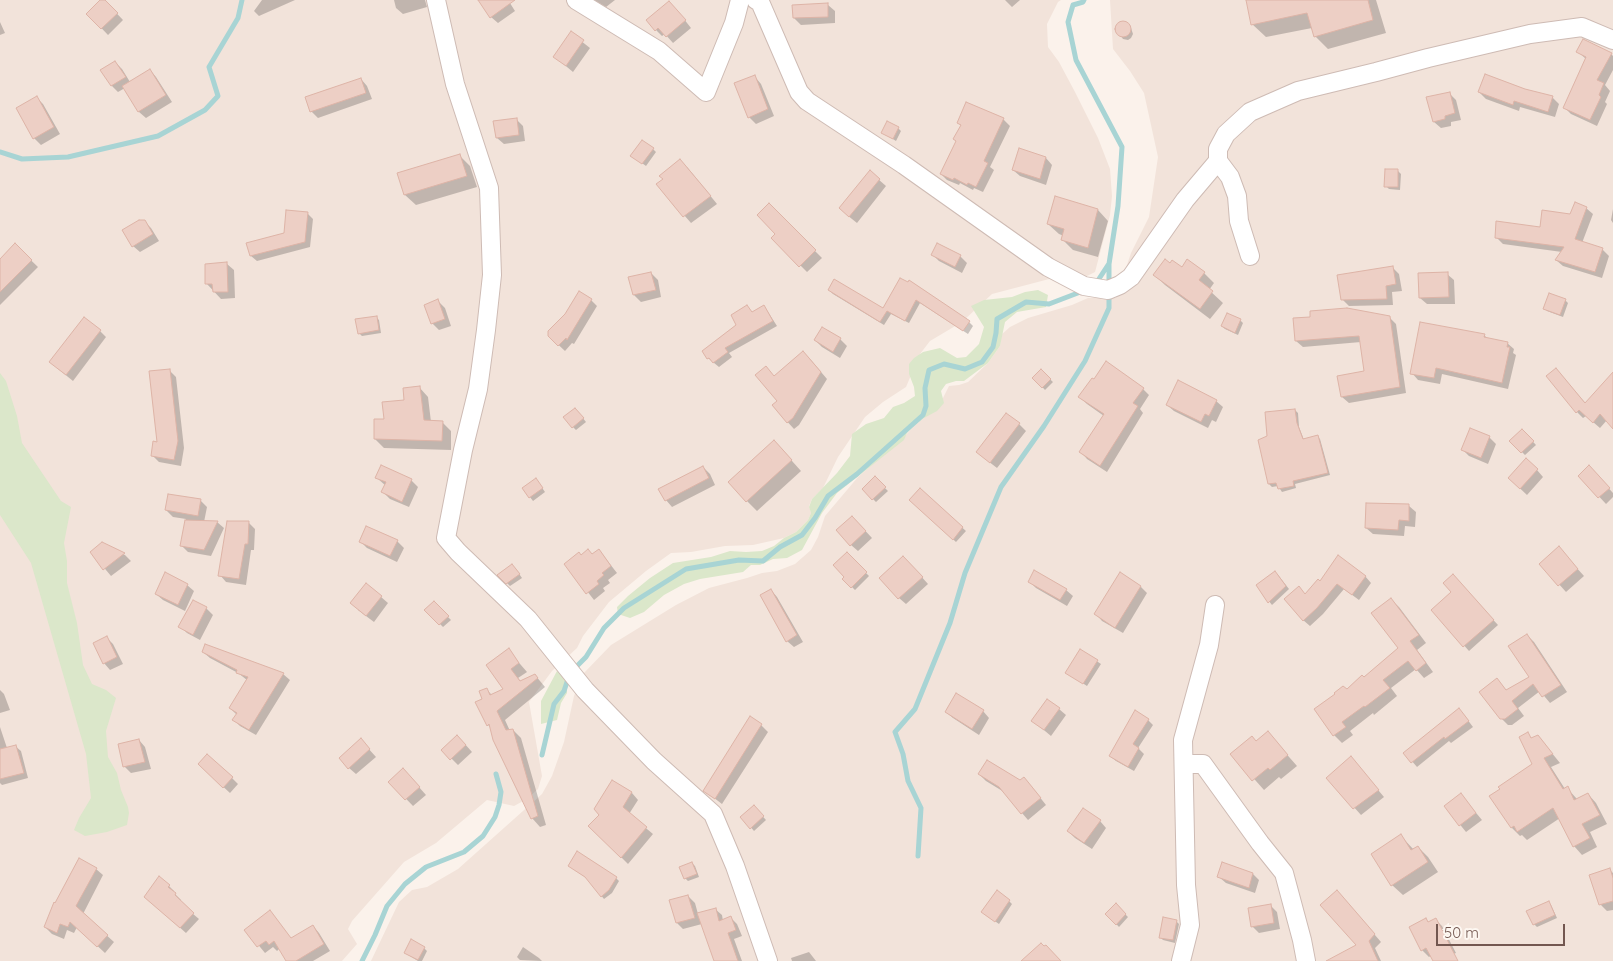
<!DOCTYPE html>
<style>
body{margin:0}
#map{position:relative;width:1613px;height:961px;overflow:hidden;background:#fbf2eb;font-family:Quicksand,sans-serif}
canvas{display:block}
.scale{position:absolute;left:1436px;top:924px;width:129px;height:22px;box-sizing:border-box;border:2px solid #735750;border-top:0;padding-left:6px;font-size:15px;line-height:18px;white-space:nowrap;color:#735750;-webkit-text-stroke:4px #fdf7f1;paint-order:stroke}
</style>
<div id="map">
<canvas width="1613" height="961"></canvas>
<div class="scale">50 m</div>
</div>
<script>
const g = document.querySelector('canvas').getContext('2d');
g.lineJoin = 'round';
function fill(path, color) { g.fillStyle = color; g.fill(path, 'evenodd'); }
const toPath = rows => new Path2D(rows.map(r => 'M' + r).join(''));
function trace(path, color, width, dash) { g.strokeStyle = color; g.lineWidth = width; g.lineCap = dash ? 'butt' : 'round'; g.setLineDash(dash || []); g.stroke(path); }
const residential = toPath([
 [0,0,1061,0,1058,2,1047,24,1048,47,1059,62,1075,92,1098,138,1110,169,1112,196,1110,215,1095,272,1085,277,1053,278,992,294,962,322,930,341,920,354,906,387,883,402,865,417,838,457,823,488,812,499,809,506,811,513,808,520,796,532,784,538,753,545,725,546,691,552,671,553,646,571,609,602,583,636,577,648,552,671,529,702,542,776,538,789,527,799,514,806,487,800,436,843,404,862,352,921,348,929,357,944,342,961,0,961],
 [1110,0,1613,0,1613,961,371,961,399,902,412,890,427,887,458,869,542,794,552,776,564,742,574,696,583,674,611,645,676,605,709,588,747,578,762,573,777,571,795,564,811,550,818,537,825,516,858,477,904,437,914,426,931,412,943,398,949,386,959,385,968,382,988,363,1000,346,1001,335,1010,327,1028,318,1072,305,1088,298,1116,298,1131,253,1149,217,1158,157,1144,93,1130,71,1113,49]
]);
const green = toPath([
 [1038,290,1048,295,1046,307,1017,312,1005,322,1000,346,988,363,964,381,956,381,946,384,941,391,944,403,937,411,924,418,914,426,907,433,904,440,837,493,822,513,802,550,787,558,773,559,760,565,751,565,743,572,700,579,684,584,664,595,644,612,630,618,618,614,617,607,628,596,650,578,673,563,711,557,730,551,746,552,762,551,774,546,784,538,796,532,808,520,811,513,809,507,812,499,837,473,850,456,852,434,866,424,884,418,893,407,904,403,915,396,914,387,909,374,909,364,914,358,923,352,940,348,957,358,966,357,979,344,984,327,971,306,984,300,1012,297,1025,292],
 [0,373,6,381,17,416,22,443,61,501,71,507,64,543,67,561,67,583,77,623,83,665,92,684,106,690,116,698,106,731,108,757,117,773,121,790,128,807,129,813,127,825,107,832,85,836,74,830,79,818,91,798,86,754,31,563,0,515],
 [557,671,563,676,567,682,567,693,561,703,557,720,541,724,541,701]
]);
const shadow = toPath([
 [101,0,104,0,123,20,108,35,88,14],
 [262,0,295,0,259,16,254,11],
 [394,0,425,0,427,7,403,14,396,8],
 [481,0,508,0,515,11,498,23,491,17],
 [594,0,615,0,606,7],
 [1005,0,1020,0,1012,7],
 [1247,0,1376,0,1386,33,1328,49,1315,36,1312,28,1266,37,1252,24],
 [828,5,835,11,835,23,801,25,794,18],
 [676,9,691,28,673,43,665,34,662,36,656,30],
 [0,22,5,33,0,35],
 [1124,23,1131,28,1133,34,1131,38,1128,40,1123,39,1116,29,1118,25],
 [571,33,590,48,573,72,555,57],
 [1577,51,1611,54,1613,56,1613,70,1605,85,1610,91,1605,102,1607,104,1597,126,1571,114,1564,107,1586,59],
 [115,62,122,69,130,82,150,70,156,77,172,102,146,118,139,112,125,88,118,92,112,86,102,70],
 [755,77,761,84,774,116,756,124,749,117],
 [361,79,367,86,372,99,318,118,311,111],
 [1524,90,1552,97,1559,104,1555,117,1520,107,1519,111,1486,99,1479,92],
 [1449,93,1456,100,1461,120,1451,122,1451,126,1441,128,1434,122],
 [37,98,43,104,60,134,41,145,34,138],
 [966,103,1004,120,1010,126,990,167,994,170,983,192,974,188,973,190,960,183,959,185,947,180,941,174,957,142,962,126,958,123],
 [516,119,523,126,525,141,504,144,497,138],
 [898,128,901,131,896,141,883,133],
 [653,149,656,152,646,166,635,158],
 [1020,150,1046,158,1052,165,1046,185,1020,176,1013,170],
 [460,156,470,166,477,187,416,205,405,195,399,174],
 [687,167,717,204,691,223,657,184],
 [1398,171,1401,174,1400,190,1389,189,1386,186],
 [870,172,886,186,857,223,847,215],
 [769,205,822,258,807,272,773,238,777,234],
 [1586,208,1593,214,1582,243,1602,249,1609,256,1602,278,1563,266,1556,260,1562,252,1503,244,1496,237,1541,228],
 [1613,209,1613,223,1611,220],
 [1098,210,1108,221,1098,257,1073,250,1063,240,1064,236,1059,234,1048,224],
 [308,214,313,219,310,247,257,261,251,256,285,234],
 [144,221,151,228,159,241,140,252,133,246],
 [15,245,38,267,0,305,0,261],
 [933,255,960,256,967,263,962,273,939,261],
 [227,264,234,270,235,298,221,299,207,284],
 [1392,267,1399,274,1402,291,1392,292,1393,305,1349,306,1342,299],
 [1182,268,1204,273,1214,283,1209,290,1223,303,1210,319,1165,285,1155,275],
 [651,273,658,280,661,297,641,302,634,295,630,278],
 [1447,274,1454,280,1455,304,1427,304,1420,298],
 [900,280,969,322,973,326,968,334,920,303,909,323,891,314,884,325,833,294,829,290,883,310],
 [591,300,597,306,574,344,572,343,565,351,549,336],
 [1565,300,1568,303,1563,317,1547,311,1544,308],
 [438,301,445,308,451,326,439,330,432,323],
 [747,307,753,313,764,307,768,312,777,326,729,353,732,357,719,367,708,358,738,325],
 [376,317,379,320,381,333,362,336,359,333],
 [1389,317,1396,324,1406,393,1349,403,1342,397,1365,372,1361,342,1303,347,1296,341],
 [1240,320,1243,323,1238,335,1225,329,1222,326],
 [100,331,106,337,73,381,57,368],
 [1484,335,1488,339,1507,343,1514,349,1513,353,1516,355,1508,389,1442,374,1440,384,1418,380,1412,373],
 [840,339,847,346,840,358,822,347,815,340],
 [810,359,827,379,799,425,794,429,773,406,779,401,774,377],
 [1556,369,1586,404,1613,374,1613,427,1607,420,1600,428,1586,416,1583,418,1577,412],
 [169,370,176,377,184,448,181,466,159,462,152,455,158,444],
 [1041,371,1053,382,1045,390,1034,378],
 [419,387,428,397,431,422,442,422,451,431,451,450,384,448,375,439,386,421],
 [1143,389,1149,395,1140,409,1143,413,1107,472,1087,459,1081,452,1104,416,1087,404,1080,397],
 [1216,401,1223,407,1216,422,1212,420,1208,428,1174,411,1167,405],
 [1295,410,1298,413,1299,427,1304,440,1317,436,1320,439,1330,475,1295,484,1296,488,1282,492,1278,486,1272,487,1269,484,1268,437],
 [578,412,586,422,576,430,573,427],
 [1019,424,1026,431,997,468,984,458],
 [1522,430,1536,445,1525,455,1511,441],
 [1489,437,1496,444,1488,464,1469,456,1463,450],
 [784,452,801,471,757,511,747,501],
 [703,467,710,474,715,485,672,507,666,500],
 [1589,467,1613,493,1613,497,1606,504,1580,476],
 [1537,470,1543,477,1527,495,1509,478],
 [377,478,411,480,418,487,409,507,390,499,383,492,386,486],
 [875,478,888,491,876,502,863,489],
 [538,482,545,492,533,501,523,488],
 [920,490,966,531,956,542,911,500],
 [200,500,207,507,204,522,217,522,224,528,211,556,188,552,181,545,186,519,173,517,166,510],
 [1409,506,1416,512,1415,527,1405,526,1404,536,1373,534,1366,528],
 [248,522,255,529,254,550,251,550,246,585,226,582,220,575],
 [859,524,872,538,858,551,851,545],
 [360,541,397,541,404,548,397,562,367,548],
 [102,544,125,555,131,561,111,576,91,552],
 [599,550,617,573,608,580,610,583,603,588,605,591,594,600,566,564,581,556,592,555],
 [847,554,869,576,855,590,844,579],
 [1565,555,1584,576,1566,592,1541,564],
 [910,564,928,584,906,604,899,598],
 [515,568,522,578,510,586,499,575],
 [1121,574,1141,587,1147,593,1123,633,1102,621,1096,614],
 [1278,575,1289,589,1272,605,1257,586],
 [1365,576,1371,583,1359,600,1344,589,1323,614,1310,626,1303,620,1306,595,1320,583],
 [1029,581,1066,590,1073,596,1067,606,1036,588],
 [1457,581,1498,625,1469,651,1433,610,1453,593],
 [366,584,388,603,374,622,358,610],
 [187,585,194,591,185,611,163,600,156,594],
 [771,590,777,597,803,642,794,647,787,641],
 [1391,600,1399,607,1426,643,1417,650,1433,672,1424,678,1416,669,1391,688,1397,696,1374,715,1373,713,1350,731,1353,735,1342,743,1334,735,1347,691,1400,649],
 [193,602,206,608,213,615,200,640,187,633,180,626],
 [434,603,451,620,443,627,426,610],
 [1527,635,1534,642,1567,692,1550,703,1540,691,1518,708,1524,716,1512,725,1508,725,1501,718,1497,680,1507,691,1530,677],
 [107,638,113,644,123,664,110,670,104,663],
 [508,650,527,672,518,678,521,682,535,675,545,687,505,720,510,731,513,730,521,738,546,825,540,827,532,818,492,729,488,725,477,702,483,699,486,689,492,695,505,689],
 [1080,650,1101,664,1087,686,1070,675],
 [203,652,283,674,290,680,256,735,240,726,234,720,237,715,230,708,247,680,238,673,210,658],
 [0,690,4,694,10,710,0,713],
 [1059,709,1066,715,1051,736,1033,721],
 [983,711,989,718,979,735,953,718,946,712],
 [1464,715,1473,727,1451,743,1449,741,1417,767,1405,753],
 [750,718,761,725,768,732,722,804,705,791],
 [1148,720,1153,725,1138,748,1144,754,1134,771,1116,761,1110,756],
 [0,727,7,748,15,746,21,751,28,778,2,785,0,783],
 [1268,733,1297,766,1281,779,1279,777,1264,790,1232,754,1257,742],
 [1527,734,1532,739,1538,736,1560,763,1551,767,1565,789,1567,788,1577,799,1588,794,1596,803,1607,824,1590,832,1597,847,1582,855,1574,846,1560,818,1527,840,1522,835,1520,836,1512,828,1491,796,1534,765],
 [139,740,145,747,151,769,131,773,124,766],
 [464,743,472,752,458,765,443,750],
 [367,747,376,757,356,774,349,768],
 [1357,765,1384,797,1361,815,1328,778],
 [206,771,232,778,238,784,230,793],
 [979,774,1021,782,1031,786,1046,805,1028,820,1004,792,986,781],
 [410,777,426,795,413,806,390,782],
 [612,781,632,793,638,800,629,814,653,834,628,864,590,826,601,815],
 [1467,802,1482,820,1466,832,1445,806],
 [754,807,766,820,754,831,742,817],
 [1100,821,1106,828,1092,849,1075,838,1068,831],
 [1401,836,1414,850,1418,847,1428,857,1438,872,1403,895,1392,885],
 [692,863,695,866,699,877,688,881,685,878],
 [572,868,616,878,619,881,612,893,604,899,588,879],
 [96,869,103,875,83,914,114,942,105,953,77,927,74,933,67,930,64,939,52,934,45,927],
 [1610,870,1613,873,1613,910,1607,911,1601,905,1591,876],
 [1253,874,1259,880,1255,893,1226,883,1219,877],
 [169,886,174,891,173,892,181,900,179,902,199,919,186,933,151,902],
 [688,896,695,903,698,914,715,909,722,915,723,921,731,918,737,924,742,936,734,939,742,961,715,961,702,924,683,929,677,923],
 [1343,898,1381,942,1375,948,1381,961,1328,961,1358,946],
 [1009,901,1012,904,999,924,986,915],
 [1548,902,1551,905,1557,918,1537,927,1534,924],
 [1116,905,1128,917,1119,927,1107,914],
 [1270,905,1277,912,1280,929,1259,933,1252,926],
 [1426,919,1429,923,1436,920,1442,926,1456,953,1437,960,1432,955,1429,957,1422,950],
 [1176,921,1179,924,1175,943,1163,940,1160,937],
 [313,926,319,933,330,951,313,961,288,961,280,948,277,951,273,947,265,953,246,930,292,939],
 [523,947,539,958,542,961,520,960,517,957],
 [424,948,427,951,422,961,418,961,405,953],
 [809,952,816,961,792,961,791,958]
]);
const stream = toPath([
 [1084,0,1083,2,1073,5,1068,22,1076,60,1122,147,1118,206,1109,264,1109,285],
 [0,152,22,159,68,157,158,136,205,110,218,96,209,67,238,18,242,0],
 [1095,285,1108,265],
 [574,669,586,657,604,628,624,608,686,569,739,560,763,561,780,547,802,535,815,518,828,496,857,474,923,415,926,406,925,388,929,370,944,364,965,369,982,362,993,347,996,333,997,319,1026,302,1049,304,1083,291],
 [542,755,554,704,564,691,569,676],
 [918,856,921,808,908,781,903,754,895,732,915,709,950,623,965,573,1001,487,1044,426,1085,361,1109,308,1109,293],
 [362,961,375,935,387,906,405,884,426,867,464,852,483,836,495,817,499,805,501,792,496,774]
]);
const building = toPath([
 [100,0,105,0,118,13,101,29,86,14,100,0],
 [478,0,515,0,490,18,478,0],
 [1246,0,1368,0,1373,20,1314,37,1307,13,1251,25,1246,0],
 [669,1,686,20,666,37,658,28,655,31,646,20,669,1],
 [828,3,828,17,793,18,792,5,828,3],
 '1115 29a8 8 0 1 1 16 0a8 8 0 1 1-16 0Z',
 [571,31,584,40,566,66,553,57,571,31],
 [1583,39,1612,53,1597,80,1604,83,1599,95,1601,97,1590,120,1563,108,1586,57,1576,52,1583,39],
 [115,61,126,77,111,86,100,70,115,61],
 [150,69,166,95,138,112,122,86,150,69],
 [1485,74,1525,89,1553,96,1548,112,1514,101,1513,105,1478,92,1485,74],
 [755,75,768,109,748,118,734,83,755,75],
 [361,78,366,93,310,112,305,97,361,78],
 [1450,92,1455,113,1445,116,1445,119,1433,122,1426,97,1450,92],
 [37,96,54,127,33,139,16,108,37,96],
 [966,102,1004,118,984,161,988,163,976,187,968,183,967,185,954,178,953,180,940,174,956,141,953,139,961,125,957,123,966,102],
 [517,118,519,135,496,138,493,121,517,118],
 [887,121,899,127,893,139,881,133,887,121],
 [642,140,654,148,642,164,630,156,642,140],
 [1019,148,1046,157,1040,179,1012,170,1019,148],
 [460,154,467,176,404,195,397,173,460,154],
 [680,159,711,196,683,217,656,184,663,179,659,176,680,159],
 [1385,169,1398,169,1398,187,1384,187,1385,169],
 [870,170,880,179,849,217,839,208,870,170],
 [1055,196,1098,209,1088,248,1061,240,1064,229,1047,224,1055,196],
 [1575,202,1587,207,1575,239,1603,248,1595,272,1555,260,1564,247,1495,238,1496,221,1540,227,1542,210,1570,214,1575,202],
 [769,203,816,250,799,267,771,238,775,234,757,215,769,203],
 [286,210,308,212,305,242,250,256,246,243,284,233,286,210],
 [139,220,145,220,153,234,132,247,122,230,139,220],
 [15,243,32,260,0,292,0,259,15,243],
 [937,243,961,255,955,267,931,255,937,243],
 [1165,259,1170,263,1172,260,1182,267,1187,259,1205,272,1199,280,1213,291,1200,309,1153,275,1165,259],
 [227,262,228,292,213,292,212,284,205,284,205,264,227,262],
 [1393,266,1396,284,1386,286,1387,299,1341,300,1337,275,1393,266],
 [651,272,656,290,633,295,628,277,651,272],
 [1448,272,1449,297,1419,298,1418,273,1448,272],
 [900,278,908,282,909,280,970,321,963,331,916,300,905,321,887,311,880,322,828,290,834,279,883,308,900,278],
 [579,291,592,299,567,340,566,338,558,346,548,336,548,331,565,314,579,291],
 [1549,293,1566,299,1560,315,1543,309,1549,293],
 [438,299,445,319,431,324,424,305,438,299],
 [747,305,752,312,764,305,773,321,725,348,728,352,713,363,709,358,707,359,702,351,736,325,731,315,747,305],
 [1347,308,1390,316,1400,387,1341,397,1337,376,1364,371,1359,336,1295,341,1293,318,1310,317,1310,311,1347,308],
 [1227,313,1241,319,1235,333,1221,326,1227,313],
 [377,316,379,330,358,334,355,319,377,316],
 [84,317,101,330,66,375,49,362,84,317],
 [1420,322,1485,334,1484,337,1508,342,1507,347,1510,347,1502,383,1436,368,1434,378,1410,374,1420,322],
 [822,327,841,338,833,352,814,340,822,327],
 [803,351,821,372,793,418,787,423,772,405,777,401,755,375,766,366,774,376,803,351],
 [1106,361,1144,388,1133,403,1138,406,1100,466,1079,452,1104,414,1078,397,1092,378,1094,379,1106,361],
 [1556,368,1585,403,1613,372,1613,429,1600,414,1593,423,1579,410,1576,413,1546,376,1556,368],
 [170,369,178,441,174,460,151,456,153,441,157,442,149,371,170,369],
 [1041,369,1051,379,1042,388,1032,378,1041,369],
 [1178,380,1217,400,1209,416,1205,414,1201,422,1166,405,1178,380],
 [420,386,424,420,443,421,442,441,374,439,374,419,384,419,382,402,404,400,403,388,420,386],
 [575,408,584,418,572,428,563,417,575,408],
 [1295,409,1297,423,1303,439,1318,435,1328,473,1293,481,1294,486,1278,489,1276,483,1268,484,1258,440,1267,436,1265,412,1295,409],
 [1006,413,1020,423,990,463,976,452,1006,413],
 [1470,428,1490,436,1481,458,1461,450,1470,428],
 [1522,429,1534,441,1521,453,1509,441,1522,429],
 [774,440,792,460,746,502,728,482,774,440],
 [1526,458,1538,469,1520,489,1508,478,1526,458],
 [381,465,412,479,402,502,381,492,386,482,375,478,381,465],
 [1589,465,1610,488,1598,498,1578,476,1589,465],
 [703,466,709,478,665,501,658,489,703,466],
 [875,476,886,487,872,500,862,489,875,476],
 [536,478,543,488,529,498,522,488,536,478],
 [920,488,963,527,953,540,909,500,920,488],
 [168,494,201,499,198,516,165,510,168,494],
 [1366,503,1409,504,1409,521,1399,520,1398,530,1365,528,1366,503],
 [852,516,866,531,850,546,836,530,852,516],
 [185,520,218,521,204,550,180,546,185,520],
 [227,521,249,521,248,544,245,544,239,579,218,576,227,521],
 [366,526,398,540,390,556,359,542,366,526],
 [102,542,125,553,103,570,90,552,102,542],
 [1559,546,1578,569,1558,586,1539,564,1559,546],
 [588,549,592,554,599,549,611,566,602,573,604,575,597,581,599,584,586,594,564,564,579,552,581,555,588,549],
 [847,552,867,572,851,588,842,579,844,577,833,565,847,552],
 [1338,555,1366,576,1352,595,1337,584,1317,608,1303,621,1284,599,1299,586,1305,594,1318,579,1320,581,1338,555],
 [903,556,923,577,898,599,879,578,903,556],
 [512,564,520,574,506,584,497,575,512,564],
 [1034,570,1067,589,1060,600,1028,582,1034,570],
 [1275,571,1286,586,1268,603,1256,585,1275,571],
 [165,572,188,584,178,605,155,594,165,572],
 [1120,572,1141,586,1115,628,1094,614,1120,572],
 [1453,574,1494,620,1463,647,1431,610,1451,592,1443,583,1453,574],
 [366,583,382,596,366,616,350,603,366,583],
 [771,589,797,635,786,642,760,595,771,589],
 [1391,598,1419,635,1410,641,1426,663,1416,671,1408,661,1383,680,1390,688,1365,707,1364,706,1342,722,1346,727,1333,736,1314,709,1335,694,1334,693,1343,686,1347,689,1362,675,1364,677,1398,648,1371,613,1391,598],
 [193,600,207,607,193,635,178,627,193,600],
 [434,601,449,616,439,625,424,610,434,601],
 [1527,634,1561,685,1542,697,1533,684,1512,701,1518,709,1505,719,1500,719,1479,692,1497,678,1506,690,1529,677,1508,646,1527,634],
 [107,636,117,657,103,664,93,643,107,636],
 [205,644,284,673,249,730,232,720,237,713,229,708,248,677,236,673,237,670,202,652,205,644],
 [509,648,519,663,511,669,520,681,535,674,538,678,497,711,506,730,513,729,538,816,531,819,493,740,489,724,487,726,475,702,482,699,479,691,487,688,490,695,503,689,486,665,509,648],
 [1080,649,1098,660,1083,684,1065,673,1080,649],
 [956,693,984,710,972,729,945,712,956,693],
 [1047,699,1060,708,1044,730,1031,721,1047,699],
 [1459,708,1469,721,1445,739,1444,737,1411,763,1403,753,1459,708],
 [1135,710,1149,719,1133,744,1139,748,1128,767,1109,756,1135,710],
 [750,716,762,724,715,799,703,791,750,716],
 [1268,731,1288,755,1270,770,1268,768,1252,781,1230,754,1252,736,1256,741,1268,731],
 [1528,732,1531,738,1538,735,1553,754,1544,758,1563,789,1568,786,1574,800,1588,793,1600,815,1582,824,1590,838,1573,847,1553,808,1517,832,1514,826,1511,828,1489,796,1500,789,1498,787,1532,764,1519,737,1528,732],
 [457,735,466,745,450,760,441,750,457,735],
 [361,738,370,749,348,769,339,758,361,738],
 [139,739,145,762,123,767,118,744,139,739],
 [16,745,24,773,0,779,0,749,16,745],
 [207,754,233,777,223,788,198,764,207,754],
 [1351,756,1379,790,1353,809,1326,778,1351,756],
 [987,760,1020,780,1024,777,1041,798,1021,814,999,787,978,774,987,760],
 [403,768,420,787,405,800,388,782,403,768],
 [612,780,632,792,623,807,647,827,621,858,588,826,599,815,594,809,612,780],
 [1461,793,1476,813,1459,826,1444,806,1461,793],
 [754,805,764,816,750,829,740,817,754,805],
 [1083,808,1101,820,1084,843,1067,831,1083,808],
 [1401,834,1411,850,1418,846,1428,862,1391,886,1371,854,1401,834],
 [577,851,617,877,609,890,601,897,585,877,568,866,577,851],
 [79,858,97,868,76,906,108,935,97,947,70,922,68,927,60,924,57,933,44,927,54,902,55,903,79,858],
 [692,862,697,874,684,879,679,867,692,862],
 [1222,862,1253,873,1249,888,1217,877,1222,862],
 [1610,868,1613,878,1613,901,1599,905,1589,875,1610,868],
 [159,876,170,885,168,887,176,893,175,895,194,913,180,928,144,897,159,876],
 [997,890,1010,900,995,922,981,912,997,890],
 [1337,890,1375,934,1369,941,1378,961,1326,961,1356,945,1320,905,1337,890],
 [688,895,695,918,676,923,669,900,688,895],
 [1549,901,1555,915,1533,925,1526,911,1549,901],
 [1116,903,1126,914,1116,925,1105,914,1116,903],
 [1271,904,1274,923,1251,927,1248,908,1271,904],
 [716,908,719,921,731,916,736,930,728,933,738,961,714,961,697,913,716,908],
 [270,910,291,938,313,925,324,944,296,961,286,961,274,941,269,945,266,941,257,947,244,930,270,910],
 [1163,917,1177,920,1173,940,1159,938,1163,917],
 [1426,918,1428,922,1436,918,1458,961,1433,961,1426,948,1421,951,1409,927,1426,918],
 [411,939,425,947,418,960,404,953,411,939],
 [1041,943,1044,946,1046,945,1061,961,1021,961,1041,943]
]);
const street = toPath([
 [436,0,455,84,489,188,492,275,486,330,478,389,463,450,446,538,458,552,528,619,585,690,654,761,713,814,735,866,768,961],
 [576,0,659,51,706,92,734,23,740,0],
 [756,0,760,2,799,92,807,101,904,165,1048,267,1084,286,1108,290,1120,285,1131,277,1185,200,1218,161],
 [1250,256,1239,221,1237,196,1230,177,1218,161,1218,149,1226,134,1250,112,1298,91,1376,72,1428,58,1530,34,1582,27,1613,40],
 [1184,764,1203,764,1260,843,1284,873,1302,940,1306,961],
 [1181,961,1190,925,1186,885,1183,740,1209,645,1215,605]
]);
fill(residential, '#f2e3da');
fill(green, '#dbe7ca');
fill(shadow, '#0003');
trace(stream, '#a8d4d4', 5);
fill(building, '#edcfc5');
trace(building, '#deb4a7', 1);
trace(street, '#cebbb4', 20);
trace(street, '#fff', 18);
</script>
